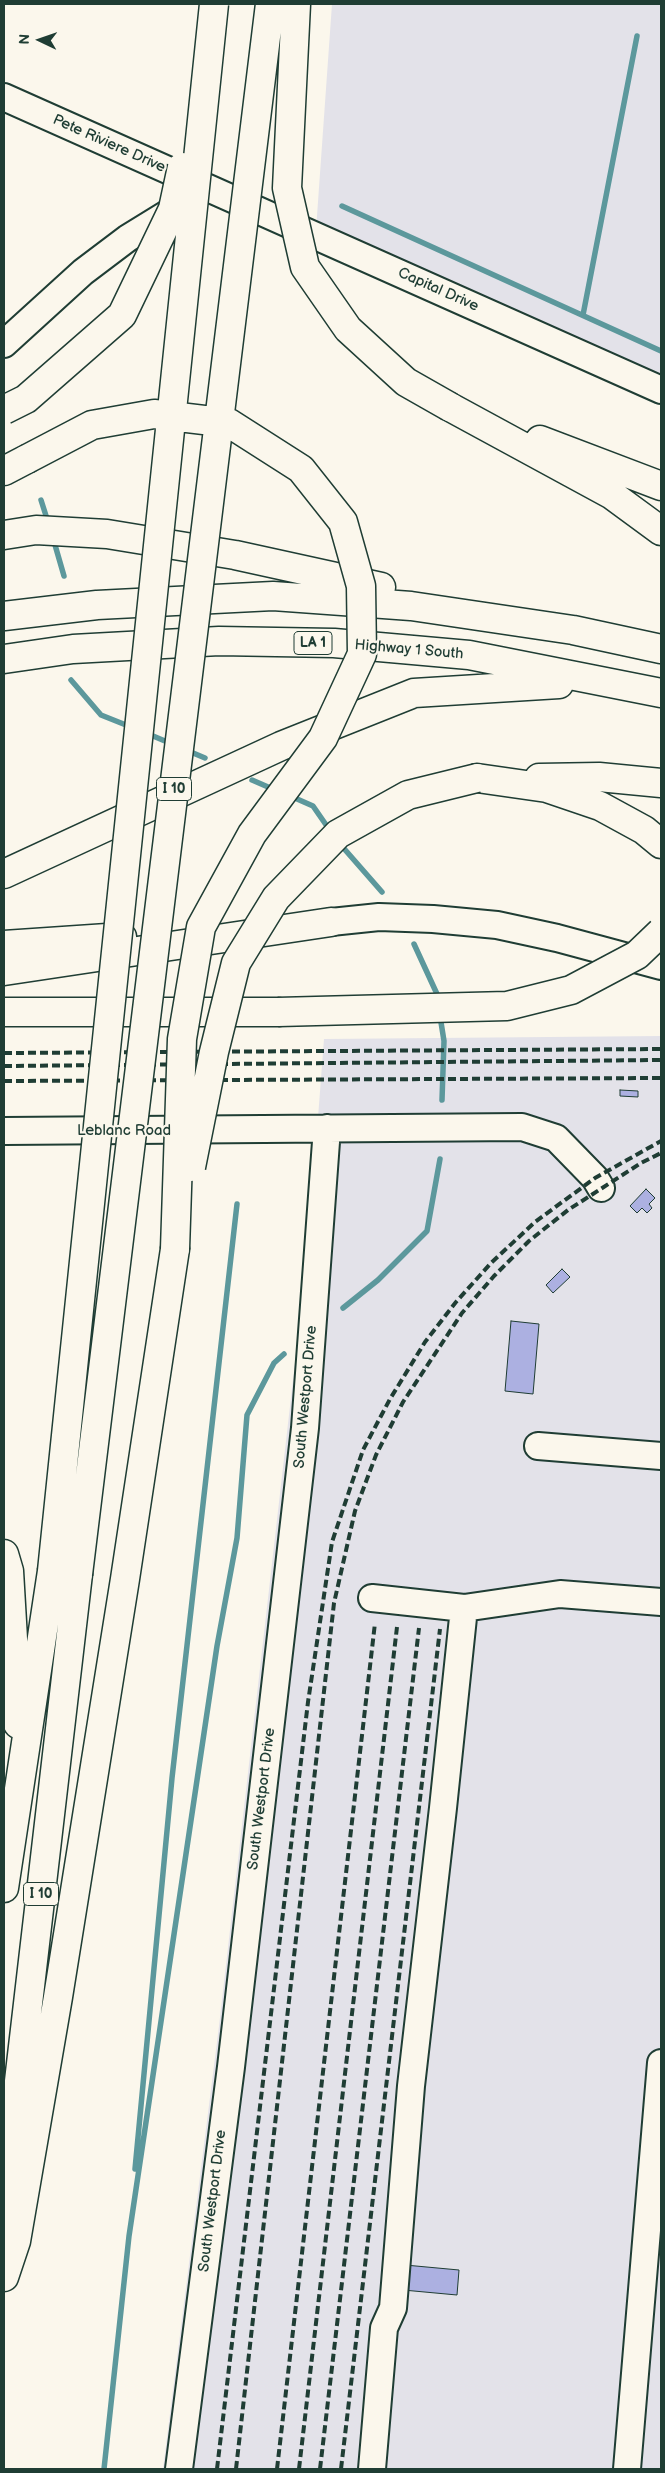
<!DOCTYPE html>
<style>
body{margin:0}
#map{position:relative;width:665px;height:2473px;overflow:hidden;background:#fbf7ec;font-family:"Balsamiq Sans",sans-serif}
canvas{display:block}
.frame{position:absolute;inset:0;border:5px solid #1f3d34;pointer-events:none}
.north{position:absolute;left:15px;top:15px;width:50px;height:50px;-webkit-text-stroke:4px #fbf7ec;paint-order:stroke;rotate:273deg;font-size:14px;font-weight:700;line-height:20px;text-align:center;color:#1f3d34}
.north::after{content:'';display:block;margin:auto;width:18px;height:22px;background:#1f3d34;clip-path:polygon(50% 0,100% 100%,50% 72%,0 100%)}
</style>
<div id="map">
<canvas width="665" height="2473"></canvas>
<div class="frame"></div>
<div class="north">N</div>
</div>
<script>
const g = document.querySelector('canvas').getContext('2d');
g.lineJoin = 'round';
function fill(path, color) { g.fillStyle = color; g.fill(path, 'evenodd'); }
const toPath = rows => new Path2D(rows.map(r => 'M' + r).join(''));
function trace(path, color, width, dash) { g.strokeStyle = color; g.lineWidth = width; g.lineCap = dash ? 'butt' : 'round'; g.setLineDash(dash || []); g.stroke(path); }
function write(font, color, halo, rows, align = 'center') {
  g.font = font + ' "Balsamiq Sans",sans-serif'; g.lineWidth = 4.5; g.setLineDash([]); g.textBaseline = 'middle'; g.strokeStyle = halo; g.fillStyle = color; for (const [text, x, y, turn = 0] of rows) {
    g.save(); g.translate(x, y); g.rotate((+turn || 0) * Math.PI / 180); g.textAlign = isNaN(turn) ? turn : align; if (halo) g.strokeText(text, 0, 0); g.fillText(text, 0, 0); g.restore();
  }
}
const built = toPath([
 [332,4,661,4,661,403,315,244],
 [661,1036,661,2469,163,2469,219,2026,308,1249,324,1039]
]);
const stream = toPath([
 [342,206,661,351],
 [583,315,637,36],
 [41,500,48,522],
 [53,538,64,576],
 [71,680,101,715,131,727],
 [146,733,172,744],
 [186,750,205,758],
 [252,780,275,790],
 [288,795,313,806,331,832],
 [340,844,382,892],
 [414,944,437,994,438,1002],
 [440,1016,444,1041,442,1100],
 [343,1308,378,1280,427,1231,440,1159],
 [135,2169,172,1778,237,1204],
 [104,2469,129,2236,217,1646,237,1538,247,1415,274,1363,284,1354]
]);
const building = toPath([
 [620,1090,638,1091,638,1097,620,1096,620,1090],
 [646,1189,655,1198,649,1204,652,1208,647,1213,642,1208,637,1213,630,1206,646,1189],
 [562,1269,570,1277,553,1293,546,1285,562,1269],
 [511,1321,539,1324,533,1394,505,1391,511,1321],
 [405,2265,459,2270,457,2295,403,2290,405,2265]
]);
const minor = toPath([
 [4,97,661,390],
 [4,344,83,272,128,238,180,206],
 [331,922,379,917,433,919,497,925,557,938,661,966],
 [4,1131,522,1127,556,1138,595,1178,601,1188],
 [538,1446,661,1456],
 [372,1598,464,1608,560,1594,661,1602],
 [179,2469,231,2067,305,1428,327,1128],
 [372,2469,384,2328,393,2308,411,2086,443,1808,464,1608],
 [627,2469,661,2063]
]);
const highway = toPath([
 [450,407,612,495,661,531],
 [540,440,661,486],
 [4,471,27,459],
 [4,535,36,530,107,534,235,555,381,587],
 [4,616,97,605,273,596,411,606,573,630,661,649],
 [4,659,73,649,219,641,334,643,469,655,661,693],
 [477,778,547,788,600,806,644,830,661,844],
 [539,778,599,777,661,783],
 [4,874,281,746,414,693,559,684],
 [4,945,122,937],
 [4,971,331,922],
 [4,1012,278,1012],
 [4,1554,9,1571,18,1724],
 [4,1888,52,1571],
 [4,2210,78,1574],
 [4,2277,16,2241,58,1997,125,1579,175,1249]
]);
const rail = toPath([
 [4,1053,661,1049],
 [4,1066,661,1060],
 [4,1081,661,1078],
 [217,2469,308,1702,332,1542,363,1450,390,1399,425,1342,456,1302,491,1263,535,1222,595,1178,661,1141],
 [236,2469,334,1603,355,1511,376,1455,403,1402,462,1313,494,1276,529,1241,568,1210,641,1163,661,1153],
 [277,2469,375,1623],
 [299,2469,397,1627],
 [320,2469,419,1628],
 [341,2469,440,1629]
]);
const highwayBridge = toPath([
 [296,4,287,188,305,267,348,329,406,382,450,407],
 [4,410,26,399,122,315,173,209,182,167],
 [27,459,92,425,154,414,229,423,301,469,343,522,361,586,362,654,323,738,252,834,201,927,182,1039,175,1249],
 [278,1012,507,1006,571,990,637,955,661,932],
 [191,1167,214,1052,236,963,276,898,338,834,408,795,477,778],
 [52,1571,214,4],
 [78,1574,270,4]
]);
const shields = [
 [313,643,38],
 [174,789,35],
 [41,1894,35]
];
const shieldNames = [
 ["LA 1",313,643],
 ["I 10",174,789],
 ["I 10",41,1894]
];
const streetNames = [
 ["Pete Riviere Drive",109,144,24],
 ["Capital Drive",438,290,24],
 ["Highway 1 South",409,650,5],
 ["Leblanc Road",124,1131],
 ["South Westport Drive",306,1397,-85],
 ["South Westport Drive",262,1799,-83],
 ["South Westport Drive",213,2201,-83]
];
fill(built, '#e3e2e9');
trace(stream, '#5c989c', 5.5);
fill(building, '#acb0e1');
trace(building, '#1f3d34', 1);
trace(minor, '#1f3d34', 30);
trace(highway, '#1f3d34', 31);
trace(minor, '#fbf7ec', 26);
trace(highway, '#fbf7ec', 28);
trace(rail, '#1f3d34', 4, [8, 4]);
trace(highwayBridge, '#1f3d34', 31, []);
trace(highwayBridge, '#fbf7ec', 28);
for (const [x, y, w] of shields) { const box = new Path2D(); box.roundRect(x - w / 2, y - 11.5, w, 23, 4); g.fillStyle = '#fbf7ec'; g.fill(box); trace(box, '#1f3d34', 1); }
write('bold 14px', '#1f3d34', null, shieldNames);
write('15px', '#1f3d34', '#fbf7ec', streetNames);
</script>
